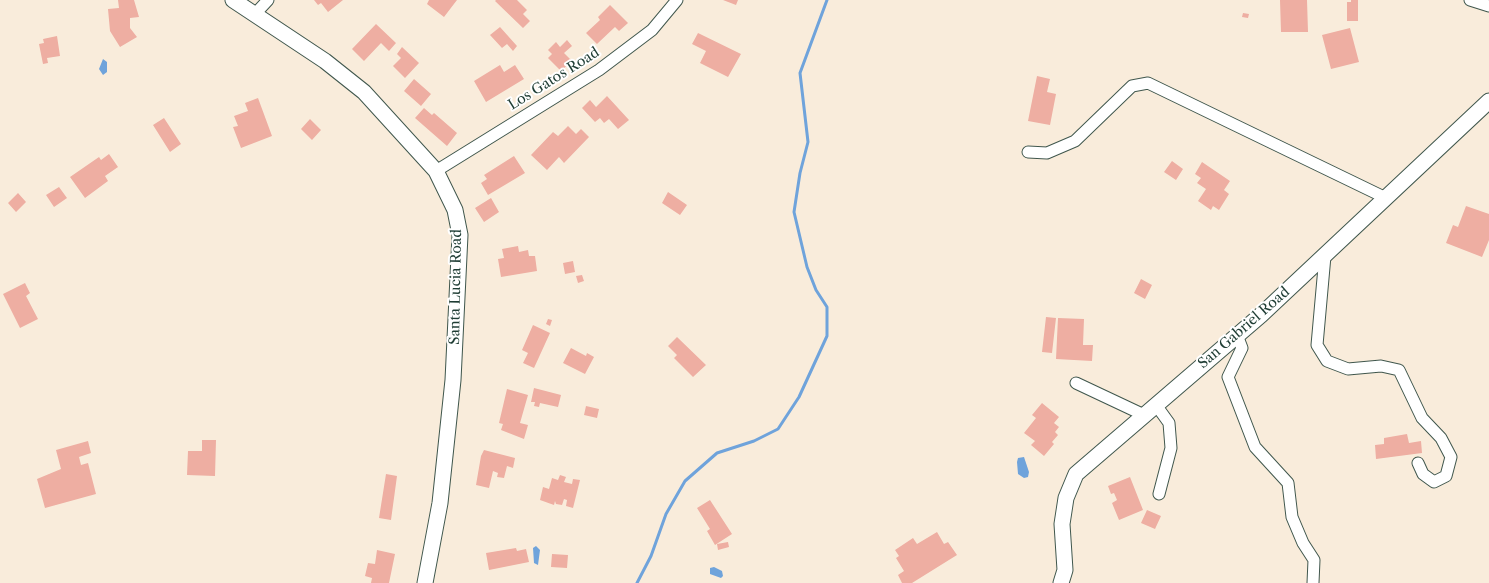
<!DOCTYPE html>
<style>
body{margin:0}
canvas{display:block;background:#f9ecdb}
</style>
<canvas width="1489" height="583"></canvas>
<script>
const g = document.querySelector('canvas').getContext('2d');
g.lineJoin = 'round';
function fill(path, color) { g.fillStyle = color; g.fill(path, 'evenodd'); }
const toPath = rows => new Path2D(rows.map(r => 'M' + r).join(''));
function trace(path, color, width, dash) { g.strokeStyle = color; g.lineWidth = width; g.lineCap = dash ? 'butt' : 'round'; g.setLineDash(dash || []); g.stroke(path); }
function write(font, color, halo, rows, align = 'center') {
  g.font = font + ' "Libre Caslon Text",serif'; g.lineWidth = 4; g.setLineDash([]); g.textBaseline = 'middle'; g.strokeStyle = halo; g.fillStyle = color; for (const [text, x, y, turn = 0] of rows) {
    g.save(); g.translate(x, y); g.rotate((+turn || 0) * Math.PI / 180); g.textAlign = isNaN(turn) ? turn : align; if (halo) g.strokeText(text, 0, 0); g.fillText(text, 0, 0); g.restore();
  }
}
const water = toPath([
 [103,59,107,62,107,72,103,75,99,69],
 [1024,457,1029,472,1028,477,1024,478,1018,474,1017,462,1018,458],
 [536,546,540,550,538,565,534,563,533,548],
 [714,567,722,571,723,576,721,578,710,574,710,568]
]);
const stream = toPath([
 [637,583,651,556,666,514,685,481,717,453,754,441,778,429,799,397,827,336,827,307,816,290,807,267,794,212,800,173,808,142,800,73,827,0]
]);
const building = toPath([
 [118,0,134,0,139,17,130,18,130,28,137,37,120,47,110,31,108,9,119,8],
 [314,0,343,0,328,12,321,3,318,5],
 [429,0,457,0,444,17,427,4],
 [496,0,517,0,527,10,523,14,530,21,523,28,495,1],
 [723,0,738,0,736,5],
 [1280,0,1307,0,1308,32,1281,32],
 [1351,0,1358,0,1358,21,1347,21,1347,2,1351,2],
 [610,5,628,23,619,31,615,27,597,44,586,33,600,20,598,17],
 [1243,13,1249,14,1248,18,1242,17],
 [376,24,396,43,389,51,381,43,364,61,352,49],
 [500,27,517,46,513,51,507,44,502,48,490,35],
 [1350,28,1359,62,1331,69,1322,35],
 [698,33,741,54,728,77,700,63,706,51,692,44],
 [57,36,60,56,47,58,48,63,43,64,39,44,44,43,43,39],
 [567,40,572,46,564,53,572,61,561,71,548,58,552,54,548,50,556,42,560,47],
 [402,47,419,63,405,78,393,66,401,58,397,54],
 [500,65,504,72,515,65,524,79,486,102,474,81],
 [1037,76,1050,79,1047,92,1056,94,1050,125,1028,121],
 [414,79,431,94,421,106,404,91],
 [607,96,629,120,618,129,609,119,604,123,600,118,595,122,582,108,590,100,596,107],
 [258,98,272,136,241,148,233,127,238,126,234,116,248,111,245,103],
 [424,108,432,115,434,113,457,133,447,146,415,118],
 [164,118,181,144,170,152,153,125],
 [310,119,321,130,312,140,301,129],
 [568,126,576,134,581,129,589,137,564,163,559,157,547,170,531,155,553,132,558,136],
 [109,154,118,167,105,176,108,181,85,198,70,177,99,157,101,160],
 [514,156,525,173,488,195,481,183,487,179,484,175],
 [1172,161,1183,169,1176,180,1164,172],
 [1202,162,1230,181,1224,190,1229,194,1219,210,1213,206,1211,210,1198,201,1206,189,1197,183,1201,178,1195,174],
 [59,187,67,198,54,207,46,195],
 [668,192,687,205,680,215,662,203],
 [18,193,26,202,16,212,8,203],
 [491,198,499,212,484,222,475,208],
 [1466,206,1489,214,1489,240,1482,257,1446,243,1453,225,1458,227],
 [518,246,519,252,528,250,529,256,535,256,537,271,501,277,498,259,504,258,502,249],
 [573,261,575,272,565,274,563,263],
 [582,275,584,281,578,283,576,276],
 [1141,279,1152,285,1145,299,1134,293],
 [25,283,30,293,26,296,38,319,20,328,3,294],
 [1046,317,1056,318,1052,353,1042,352],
 [1058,318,1084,319,1083,345,1093,345,1092,361,1056,359],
 [548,319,552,320,550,326,546,324],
 [533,325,550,333,534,368,523,363,528,353,522,350],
 [677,337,706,365,693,377,674,358,677,355,668,346],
 [571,348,586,356,587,353,594,357,585,374,563,363],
 [534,388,561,395,558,407,540,403,539,407,534,406,535,402,531,402],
 [507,389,528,395,520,423,528,425,524,439,501,430,503,424,499,423],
 [1042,403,1059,417,1054,423,1059,427,1055,432,1058,435,1052,442,1054,444,1044,456,1031,445,1035,441,1024,433,1036,418,1032,415],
 [586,406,599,409,597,418,584,415],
 [1407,434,1409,443,1421,441,1422,453,1376,459,1375,445,1384,444,1384,438],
 [202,440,216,440,215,476,187,475,188,451,202,451],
 [88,441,91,453,79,457,81,465,88,463,96,494,45,508,37,479,61,469,56,450],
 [484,450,515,458,513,468,507,466,504,478,497,477,498,473,493,471,489,488,476,485,481,456],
 [386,474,397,476,391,520,379,518],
 [560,475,566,477,564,482,572,484,573,479,580,480,573,508,566,506,567,500,564,499,562,505,556,504,555,501,554,505,540,500,543,487,549,489,552,478,558,480],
 [1130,477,1143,510,1119,520,1112,503,1117,500,1114,493,1111,494,1108,486],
 [710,500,732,534,715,545,707,531,710,529,697,508],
 [1147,510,1161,516,1155,529,1141,523],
 [937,532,944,544,948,542,957,555,912,583,902,583,898,575,904,571,896,558,899,556,895,550,913,538,917,544],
 [728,542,729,547,718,550,717,544],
 [516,548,517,551,526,549,529,562,489,570,486,553],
 [377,550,395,554,389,583,371,583,372,578,365,576,368,563,375,564],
 [552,554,568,555,567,568,551,567]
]);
const minor = toPath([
 [1470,0,1489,6],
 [255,14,268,0],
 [1028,152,1047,153,1075,141,1132,86,1148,83,1386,198],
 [436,171,599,70,652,30,677,0],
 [1325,256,1317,345,1327,361,1348,369,1381,366,1399,370,1422,418,1441,438,1451,457,1446,476,1434,482,1423,474,1418,463],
 [1237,335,1242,348,1228,377,1255,447,1288,483,1292,517,1303,543,1314,560,1313,583],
 [1076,383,1144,415],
 [1156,405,1169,423,1171,448,1159,494]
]);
const tertiary = toPath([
 [233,0,325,61,364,92,436,171,455,210,460,235,453,380,440,503,425,583],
 [1061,583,1065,570,1062,524,1066,498,1076,474,1261,315,1489,101]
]);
const streetNames = [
 ["Los Gatos Road",554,79,-32],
 ["Santa Lucia Road",456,287,-89],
 ["San Gabriel Road",1244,328,-41]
];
fill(water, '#6fa3db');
trace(stream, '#6fa3db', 3);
fill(building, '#eeaea2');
trace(minor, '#40574d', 13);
trace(tertiary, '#40574d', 17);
trace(minor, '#fff', 11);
trace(tertiary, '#fff', 15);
write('14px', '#1f3d34', '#fff', streetNames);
</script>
